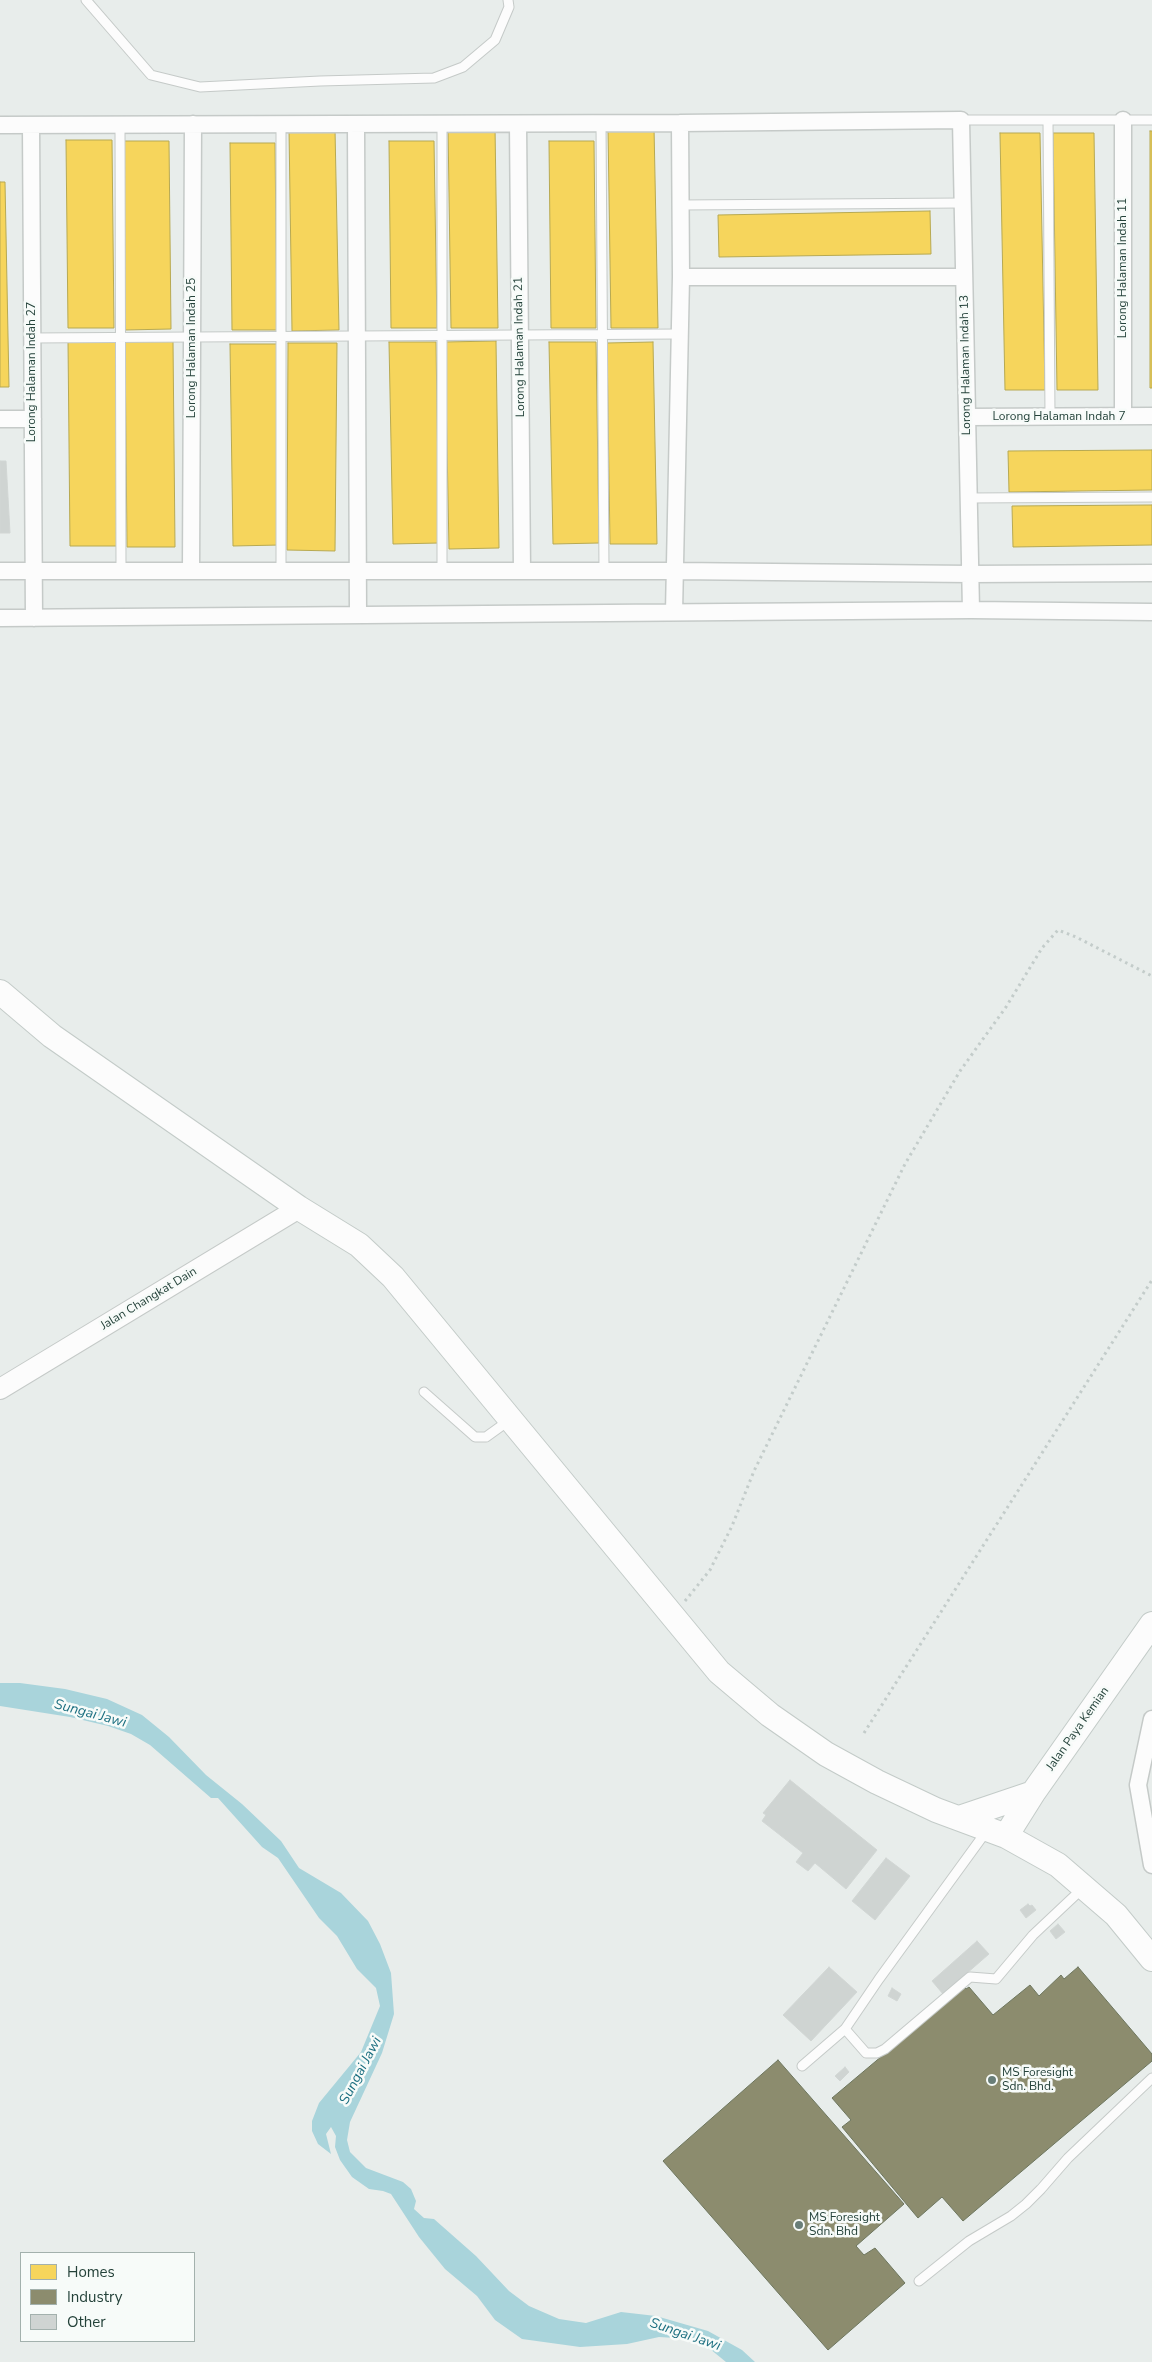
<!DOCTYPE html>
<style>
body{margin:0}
#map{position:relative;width:1152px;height:2362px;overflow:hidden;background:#e8edeb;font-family:"Nunito Sans",sans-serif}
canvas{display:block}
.legend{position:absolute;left:20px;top:2252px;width:175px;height:90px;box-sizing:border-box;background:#f7fbf9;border:1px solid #a3b1ad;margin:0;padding:6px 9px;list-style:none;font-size:15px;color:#24423a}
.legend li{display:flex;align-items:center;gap:10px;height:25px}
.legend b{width:25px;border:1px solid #a3b1ad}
</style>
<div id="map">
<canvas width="1152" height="2362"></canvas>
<ul class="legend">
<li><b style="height:14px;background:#f6d55c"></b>Homes</li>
<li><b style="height:14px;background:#8c8c6e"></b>Industry</li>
<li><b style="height:14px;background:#cfd4d2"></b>Other</li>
</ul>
</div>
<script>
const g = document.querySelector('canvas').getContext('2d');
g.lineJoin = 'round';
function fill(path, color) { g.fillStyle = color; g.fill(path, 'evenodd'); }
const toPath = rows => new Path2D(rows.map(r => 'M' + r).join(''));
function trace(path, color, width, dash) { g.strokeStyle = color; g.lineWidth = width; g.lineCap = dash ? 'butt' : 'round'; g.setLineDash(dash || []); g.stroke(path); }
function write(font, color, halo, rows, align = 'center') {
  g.font = font + ' "Nunito Sans",sans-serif'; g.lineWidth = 5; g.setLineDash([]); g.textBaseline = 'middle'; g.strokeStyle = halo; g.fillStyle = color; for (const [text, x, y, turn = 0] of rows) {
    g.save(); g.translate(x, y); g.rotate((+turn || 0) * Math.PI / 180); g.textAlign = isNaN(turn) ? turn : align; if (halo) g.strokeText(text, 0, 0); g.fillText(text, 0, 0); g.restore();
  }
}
const water = toPath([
 [0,1683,20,1683,65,1689,107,1699,142,1715,169,1737,206,1775,242,1804,281,1841,299,1868,341,1893,368,1921,380,1944,391,1973,394,2014,382,2053,350,2122,347,2140,350,2152,366,2168,403,2182,411,2189,416,2201,414,2209,424,2218,434,2219,476,2256,509,2291,529,2306,559,2319,586,2323,621,2312,656,2316,708,2331,742,2350,755,2362,726,2362,710,2349,692,2340,675,2338,659,2337,627,2344,580,2347,522,2339,495,2320,477,2296,445,2269,419,2237,391,2194,383,2191,369,2189,352,2177,340,2160,335,2147,336,2136,331,2127,326,2134,331,2154,318,2144,312,2131,312,2121,319,2103,361,2052,380,2006,376,1988,357,1969,337,1936,319,1918,278,1858,262,1847,218,1798,211,1798,150,1745,131,1734,108,1726,70,1717,0,1706]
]);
const homes = toPath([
 [495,126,498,328,451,328,448,127,495,126],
 [608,127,654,127,658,328,611,328,608,127],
 [289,129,335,129,339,330,292,331,289,129],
 [1150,131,1152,131,1152,388,1150,388,1150,131],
 [1000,133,1040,133,1045,390,1005,390,1000,133],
 [1053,133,1094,133,1098,390,1057,390,1053,133],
 [66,140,112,140,114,328,68,328,66,140],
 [123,141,169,141,171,329,125,330,123,141],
 [389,141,434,141,437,328,391,328,389,141],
 [549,141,594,141,596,328,551,328,549,141],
 [230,143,275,143,277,330,232,330,230,143],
 [0,182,5,182,9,387,0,387,0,182],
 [930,211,931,254,719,257,718,215,930,211],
 [68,340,116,340,118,546,70,546,68,340],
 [125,341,173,341,175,547,127,547,125,341],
 [496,341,499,548,449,549,445,342,496,341],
 [389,342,436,342,439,543,393,544,389,342],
 [549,342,596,342,599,543,553,544,549,342],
 [653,342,657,544,610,544,607,343,653,342],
 [288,343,337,343,335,551,287,550,288,343],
 [230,344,277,344,280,545,233,546,230,344],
 [1152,450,1152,490,1009,492,1008,451,1152,450],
 [1152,505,1152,545,1013,547,1012,506,1152,505]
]);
const industry = toPath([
 [1078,1967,1152,2054,1152,2061,963,2221,942,2197,918,2218,842,2127,851,2120,832,2098,964,1987,966,1989,969,1987,993,2015,1030,1985,1039,1996,1061,1975,1064,1979,1078,1967],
 [778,2060,904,2204,856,2246,864,2255,875,2248,905,2283,828,2350,663,2161,778,2060]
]);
const building = toPath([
 [0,461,6,461,10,533,0,533,0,461],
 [790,1780,877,1850,846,1889,815,1863,808,1871,796,1862,803,1853,762,1821,766,1815,763,1813,790,1780],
 [886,1858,910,1876,875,1920,852,1901,886,1858],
 [1028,1904,1030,1906,1032,1905,1036,1910,1026,1918,1020,1910,1028,1904],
 [1058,1924,1065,1932,1056,1939,1050,1931,1058,1924],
 [977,1941,989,1954,943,1994,932,1981,977,1941],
 [829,1967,857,1992,811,2041,783,2015,829,1967],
 [892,1988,901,1994,897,2001,888,1996,892,1988],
 [845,2067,849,2072,840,2081,835,2076,845,2067]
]);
const path = toPath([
 [685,1601,710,1570,732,1526,754,1471,905,1164,960,1071,1006,1007,1042,948,1058,930,1076,937,1152,976],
 [864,1733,1152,1280]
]);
const service = toPath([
 [86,0,151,75,200,87,320,81,434,78,463,67,495,40,509,7,508,0],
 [961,120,1152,120],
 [1048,120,1050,417],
 [601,123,604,570],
 [281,124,281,571],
 [120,125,121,571],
 [681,205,962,203],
 [32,338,680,334],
 [968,498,1152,497],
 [442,571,442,124],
 [424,1392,475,1437,486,1437,511,1419],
 [845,2029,866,2053,877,2053,885,2049,970,1977,996,1979,1033,1935,1084,1887],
 [802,2066,845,2029,879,1979,988,1829],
 [919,2281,969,2241,1011,2216,1026,2204,1041,2189,1068,2158,1152,2078]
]);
const minor = toPath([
 [1123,120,1123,416],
 [356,124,358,615],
 [518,124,522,570],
 [0,125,680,123,961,120,971,610],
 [31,125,34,618],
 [681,277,964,277],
 [967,417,1152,416],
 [0,419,33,419],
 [0,571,676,571,970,574,1152,573],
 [191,571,193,124],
 [674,612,681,277,680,123],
 [0,618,971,610,1152,612],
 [1152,1719,1138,1785,1152,1865]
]);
const tertiary = toPath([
 [0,1389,299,1208]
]);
const secondary = toPath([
 [0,992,52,1036,299,1208,359,1245,393,1277,719,1672,770,1715,826,1754,877,1782,936,1810,1006,1836,1058,1865,1116,1915,1152,1959],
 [959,1818,1033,1793],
 [1006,1836,1033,1793,1152,1624]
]);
const markers = [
 [992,2080,5,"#697e78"],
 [799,2225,5,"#697e78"]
];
const streetNames = [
 ["Lorong Halaman Indah 11",1123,268,-90],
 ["Lorong Halaman Indah 21",520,347,-91],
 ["Lorong Halaman Indah 25",192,348,-90],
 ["Lorong Halaman Indah 13",966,365,-91],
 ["Lorong Halaman Indah 27",32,372,-90],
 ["Lorong Halaman Indah 7",1059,417],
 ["Jalan Changkat Dain",149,1299,-31],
 ["Jalan Paya Kemian",1078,1729,-55]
];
const poiNames = [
 ["MS Foresight",1002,2073],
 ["Sdn. Bhd.",1002,2087],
 ["MS Foresight",809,2218],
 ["Sdn. Bhd",809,2232]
];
const waterNames = [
 ["Sungai Jawi",90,1714,15],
 ["Sungai Jawi",361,2071,-62],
 ["Sungai Jawi",685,2335,19]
];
fill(water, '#a9d4db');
fill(homes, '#f6d55c');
trace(homes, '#b7a952', 1);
fill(industry, '#8c8c6e');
trace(industry, '#6d765e', 1);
fill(building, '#cfd4d2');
trace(building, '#d1d6d4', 1);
trace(service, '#c5cac8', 11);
trace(minor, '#c5cac8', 19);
trace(tertiary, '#c5cac8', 22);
trace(secondary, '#c3cbc8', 26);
trace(path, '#c3ccca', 3, [2.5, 4]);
trace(service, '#fcfcfc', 9);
trace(minor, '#fcfcfc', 16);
trace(tertiary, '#fcfcfc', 20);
trace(secondary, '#fcfcfc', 24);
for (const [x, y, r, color] of markers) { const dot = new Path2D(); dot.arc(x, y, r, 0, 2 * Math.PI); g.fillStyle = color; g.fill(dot); trace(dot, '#f7fbf9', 2); }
write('12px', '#24423a', '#f7fbf9', streetNames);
write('12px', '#24423a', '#f7fbf9', poiNames, 'left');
write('italic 14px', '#1c6f80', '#f7fbf9', waterNames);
</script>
